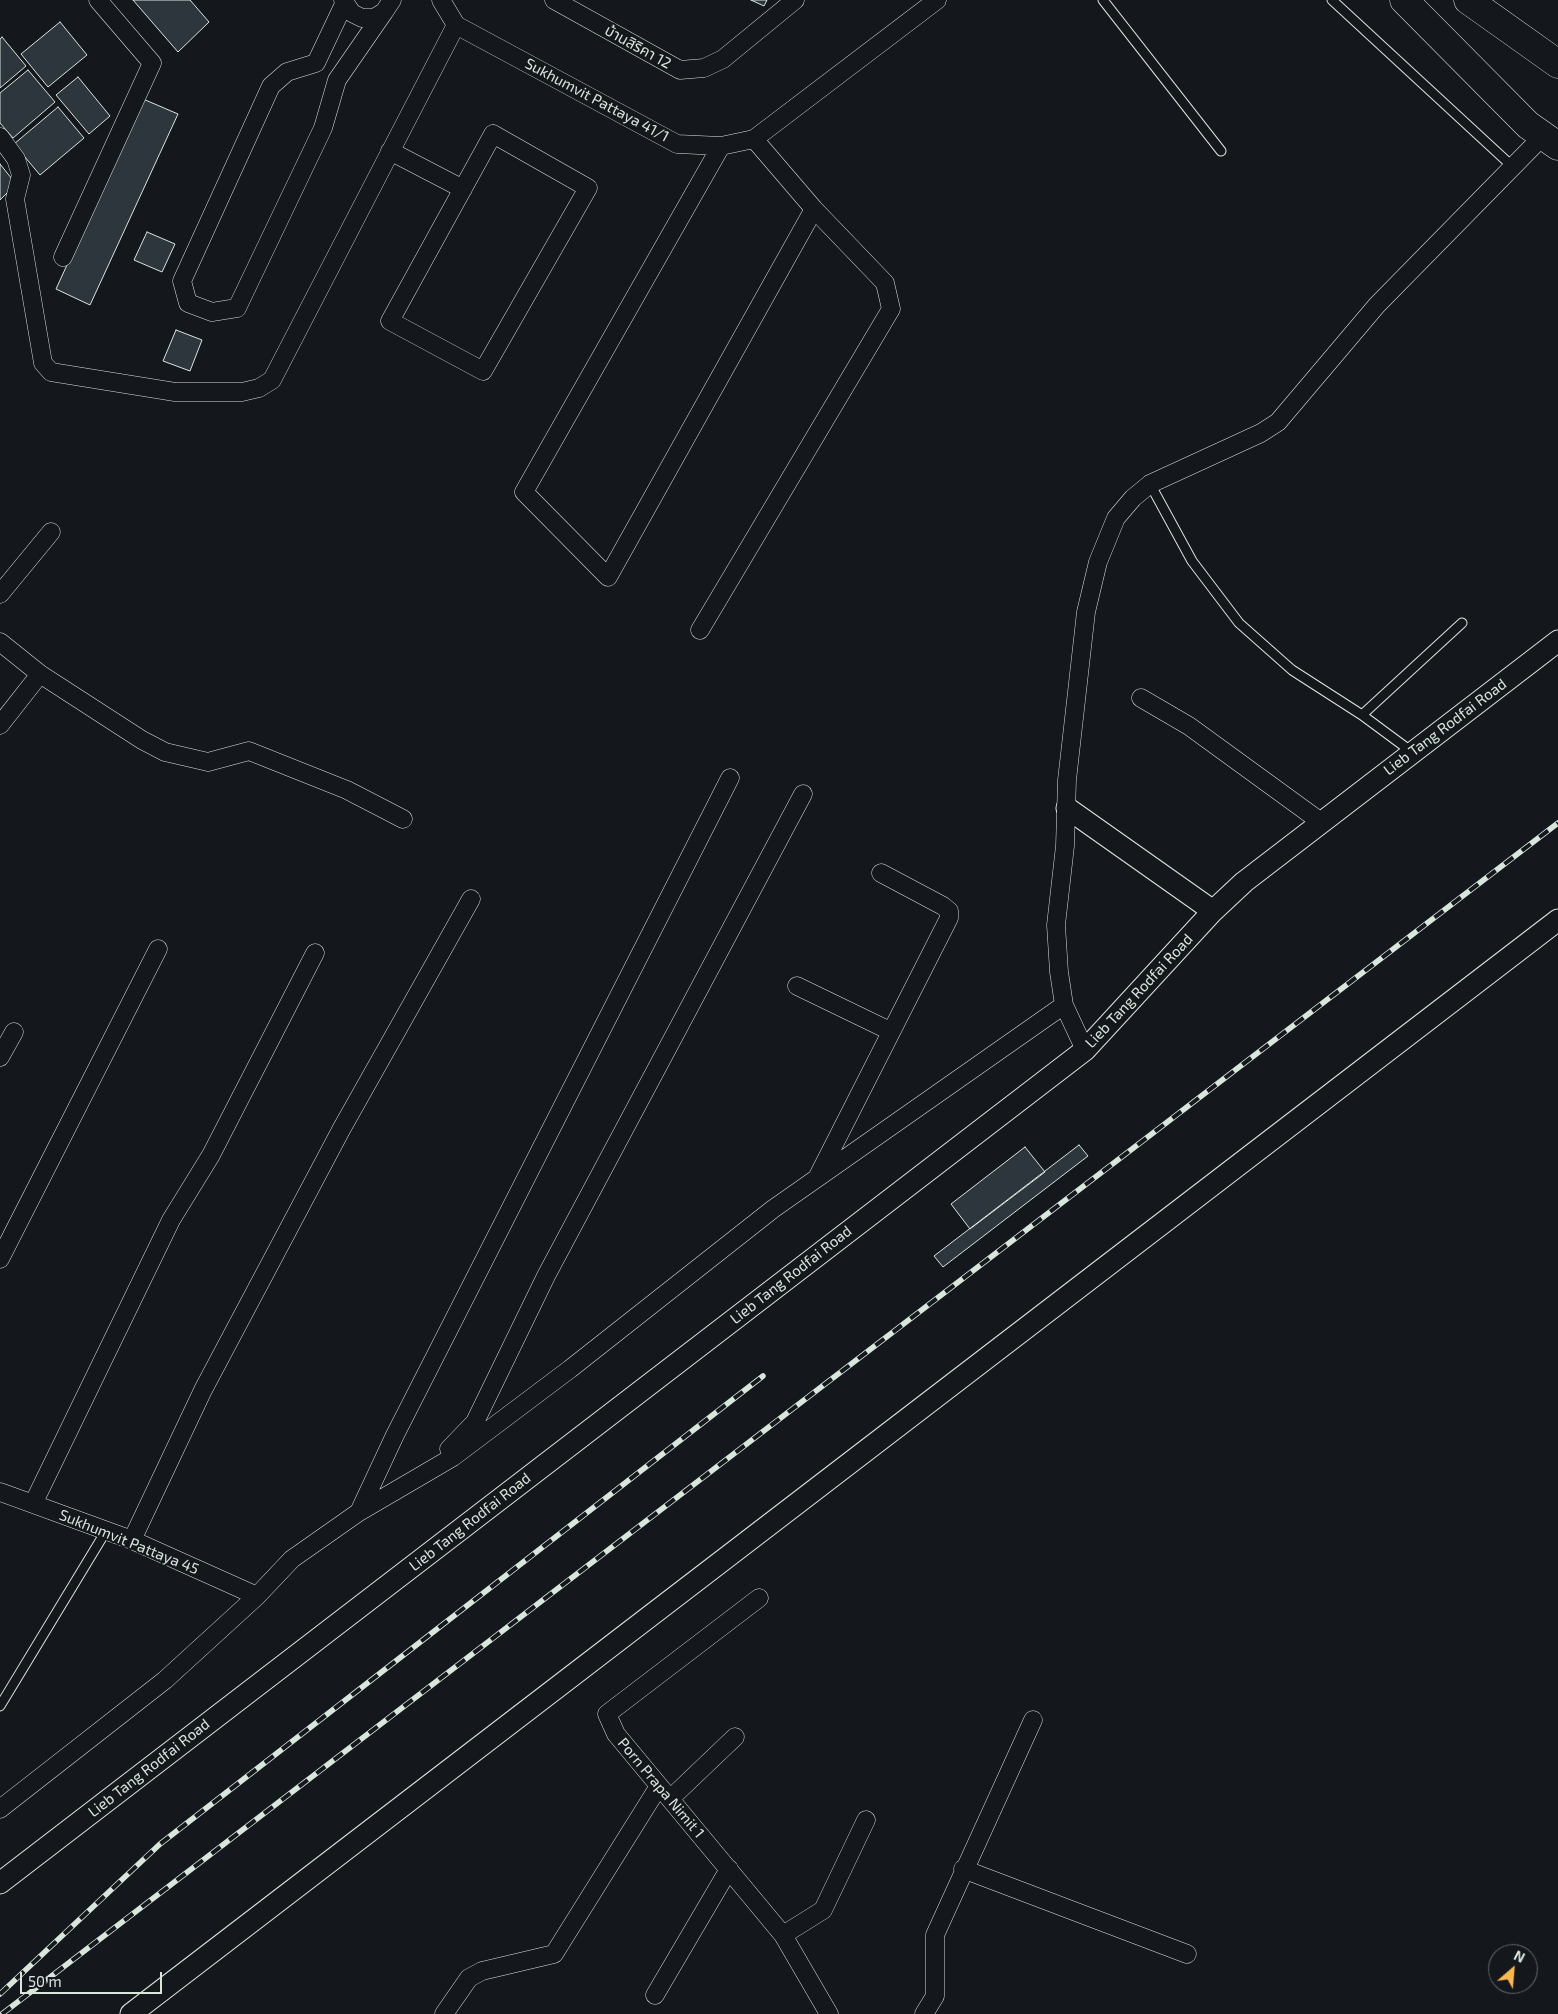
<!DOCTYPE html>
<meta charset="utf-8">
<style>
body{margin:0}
#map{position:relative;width:1558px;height:2014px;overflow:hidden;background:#14181c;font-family:"Exo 2",sans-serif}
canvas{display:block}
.north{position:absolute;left:1488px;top:1944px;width:50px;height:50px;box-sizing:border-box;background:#14181c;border:1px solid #626a69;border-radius:50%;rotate:27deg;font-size:14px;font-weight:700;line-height:20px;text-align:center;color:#d8e6dc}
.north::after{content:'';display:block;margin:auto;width:18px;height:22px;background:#ffb74d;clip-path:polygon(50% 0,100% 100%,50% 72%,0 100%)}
.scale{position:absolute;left:20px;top:1972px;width:142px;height:22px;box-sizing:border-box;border:2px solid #d8e6dc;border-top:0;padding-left:6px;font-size:15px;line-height:18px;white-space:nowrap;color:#d8e6dc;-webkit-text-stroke:4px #14181c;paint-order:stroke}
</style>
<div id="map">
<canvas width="1558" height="2014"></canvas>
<div class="north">N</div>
<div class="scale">50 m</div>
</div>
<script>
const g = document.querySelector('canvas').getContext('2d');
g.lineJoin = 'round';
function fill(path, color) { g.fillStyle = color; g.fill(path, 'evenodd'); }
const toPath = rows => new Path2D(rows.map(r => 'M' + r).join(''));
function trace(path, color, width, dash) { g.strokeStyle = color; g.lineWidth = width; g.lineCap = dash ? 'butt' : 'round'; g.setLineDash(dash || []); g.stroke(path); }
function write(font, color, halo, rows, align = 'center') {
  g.font = font + ' "Exo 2","Noto Sans Thai",sans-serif'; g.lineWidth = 4; g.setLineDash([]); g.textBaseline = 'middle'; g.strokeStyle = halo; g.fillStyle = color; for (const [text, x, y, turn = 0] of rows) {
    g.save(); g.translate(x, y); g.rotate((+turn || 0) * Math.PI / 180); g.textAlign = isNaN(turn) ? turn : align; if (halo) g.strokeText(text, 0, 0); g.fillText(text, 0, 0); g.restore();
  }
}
const building = toPath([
 [133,0,190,0,209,22,178,52,133,0],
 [751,0,767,0,764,6,751,0],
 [60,22,87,55,48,87,21,54,60,22],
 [2,37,26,66,0,88,0,39,2,37],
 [28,70,55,102,13,138,0,123,0,93,28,70],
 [78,77,110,116,89,134,56,95,78,77],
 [143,99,178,114,90,305,56,289,143,99],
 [58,107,84,138,40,175,14,144,58,107],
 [0,164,16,184,0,200,0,164],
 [147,232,175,244,162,272,134,260,147,232],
 [176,330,202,340,190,371,163,361,176,330],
 [1079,1145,1088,1156,943,1267,934,1256,1079,1145],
 [1025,1147,1045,1172,970,1229,951,1204,1025,1147]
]);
const service = toPath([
 [1103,0,1221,151],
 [1332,0,1513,167],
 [1150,484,1192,561,1239,623,1292,670,1362,715,1412,752],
 [1362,715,1462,623],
 [0,1706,106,1531]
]);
const minor = toPath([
 [343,0,352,13,362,18,374,18,384,12,392,0],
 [441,0,456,25,677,144,721,146,754,139,937,0],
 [554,0,680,70,704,68,723,59,795,0],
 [344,4,316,63,287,72,271,86,182,281,188,303,212,312,237,308,323,128,337,80,384,12],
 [493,134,588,188,483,371,390,321,493,134],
 [0,137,16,159,21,175,15,199,43,363,51,372,175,392,242,392,259,388,272,380,456,25],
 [721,146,524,492,608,577,814,209],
 [390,151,463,189],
 [63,257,152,63,98,0],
 [0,594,51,532],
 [700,630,891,309,885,283,814,209,754,139],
 [0,642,40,674,142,740,165,752,208,762,249,751,347,790,403,819],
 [1141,698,1189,726,1321,822],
 [0,725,40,674],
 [797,986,890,1031],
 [1085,1050,1064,1005,1059,972,1056,925,1065,846,1067,780,1086,612,1098,562,1116,518,1133,498,1150,484,1261,433,1278,422,1377,305,1543,136],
 [0,1057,14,1032],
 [818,1176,949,918,949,911,943,906,881,873],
 [0,1259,158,949],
 [449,1449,475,1422,546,1276,803,794],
 [0,1492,132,1540,257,1596],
 [33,1504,171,1220,211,1155,315,953],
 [359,1512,395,1435,730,778],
 [132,1540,203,1390,342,1128,471,899],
 [759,1598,607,1714,616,1734,783,1935,829,2014],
 [670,1799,735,1737],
 [0,1809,165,1680,257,1596,292,1559,359,1512,453,1457,570,1369,773,1209,1064,1005],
 [963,1869,1187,1954],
 [783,1935,823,1910,866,1820],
 [655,1995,729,1869],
 [444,2014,469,1978,482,1971,554,1954,659,1786],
 [924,2014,935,1996,935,1935,1033,1720]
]);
const tertiary = toPath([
 [1067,808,1213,911],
 [0,1883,1085,1050,1213,911,1244,882,1558,641],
 [131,2014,1558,920]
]);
const trunk = toPath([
 [1404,0,1528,125,1558,146],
 [1468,0,1558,64]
]);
const rail = toPath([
 [0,1994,160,1844,763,1376],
 [2,2014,1558,823]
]);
const streetNames = [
 ["บ้านสิริคา 12",638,47,29],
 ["Sukhumvit Pattaya 41/1",597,100,28],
 ["Lieb Tang Rodfai Road",1445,727,-37],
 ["Lieb Tang Rodfai Road",1139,991,-47],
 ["Lieb Tang Rodfai Road",791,1275,-38],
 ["Lieb Tang Rodfai Road",470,1522,-38],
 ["Sukhumvit Pattaya 45",129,1542,22],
 ["Lieb Tang Rodfai Road",149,1768,-38],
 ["Porn Prapa Nimit 1",661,1788,50]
];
fill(building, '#2c363c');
trace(building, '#d8e6dc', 1);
trace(service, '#d8e6dc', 11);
trace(minor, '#d8e6dc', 19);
trace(tertiary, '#d8e6dc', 23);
trace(trunk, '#d8e6dc', 29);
trace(service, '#14181c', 9);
trace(minor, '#14181c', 18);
trace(tertiary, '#14181c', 21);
trace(trunk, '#14181c', 28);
trace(rail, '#d8e6dc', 5.5);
trace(rail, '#14181c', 4, [11]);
write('15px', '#d8e6dc', '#14181c', streetNames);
</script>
